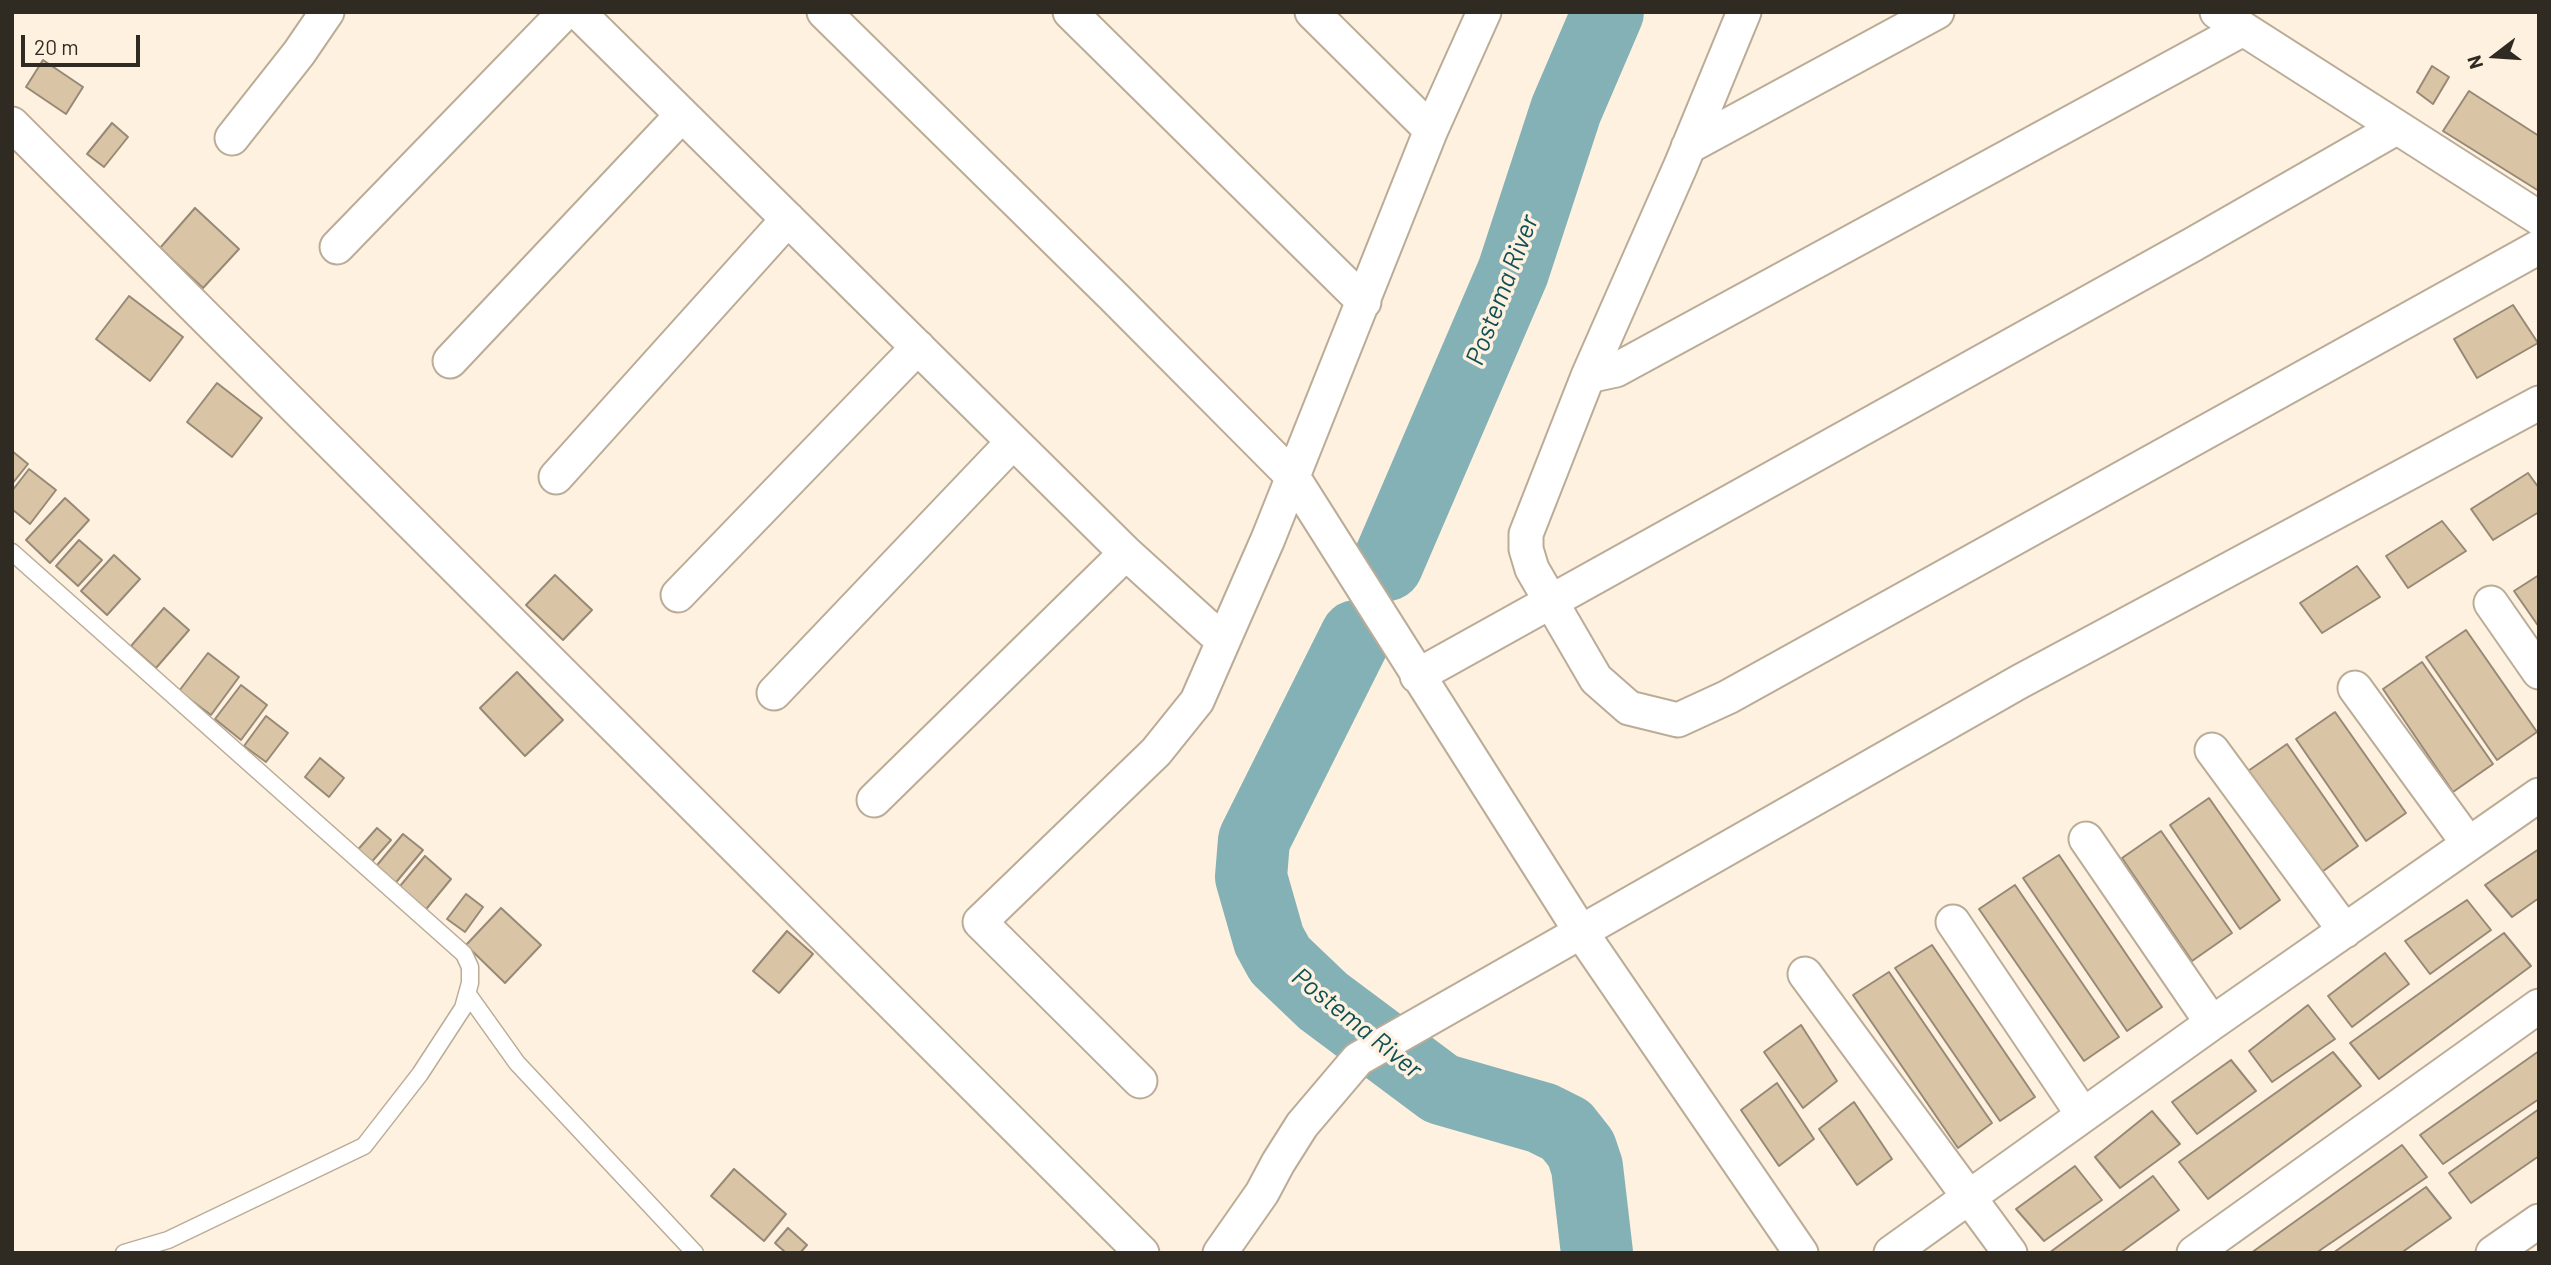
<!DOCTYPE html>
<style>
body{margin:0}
#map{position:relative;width:2551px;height:1265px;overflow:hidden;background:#fef1e0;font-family:Barlow,sans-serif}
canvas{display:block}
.frame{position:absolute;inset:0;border:14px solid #302b22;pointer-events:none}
.north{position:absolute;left:2460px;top:21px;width:70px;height:70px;-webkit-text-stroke:5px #fef1e0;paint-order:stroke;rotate:253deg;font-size:19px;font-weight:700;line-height:28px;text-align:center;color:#302b22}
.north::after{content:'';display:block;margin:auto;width:24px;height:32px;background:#302b22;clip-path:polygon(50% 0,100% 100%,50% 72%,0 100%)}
.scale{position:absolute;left:21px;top:35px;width:119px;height:32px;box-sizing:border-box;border:4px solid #302b22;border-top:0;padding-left:9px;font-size:21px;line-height:24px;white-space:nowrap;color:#302b22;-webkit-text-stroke:5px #fef1e0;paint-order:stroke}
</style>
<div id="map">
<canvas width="2551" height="1265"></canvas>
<div class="frame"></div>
<div class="north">N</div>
<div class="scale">20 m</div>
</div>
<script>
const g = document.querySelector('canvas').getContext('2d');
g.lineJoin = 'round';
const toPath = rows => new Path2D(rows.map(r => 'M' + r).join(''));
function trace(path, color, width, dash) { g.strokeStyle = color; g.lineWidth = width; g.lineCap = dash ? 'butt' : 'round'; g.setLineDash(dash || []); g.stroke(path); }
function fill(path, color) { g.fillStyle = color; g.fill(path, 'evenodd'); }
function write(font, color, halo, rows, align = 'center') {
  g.font = font + ' Barlow,sans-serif'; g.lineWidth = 7; g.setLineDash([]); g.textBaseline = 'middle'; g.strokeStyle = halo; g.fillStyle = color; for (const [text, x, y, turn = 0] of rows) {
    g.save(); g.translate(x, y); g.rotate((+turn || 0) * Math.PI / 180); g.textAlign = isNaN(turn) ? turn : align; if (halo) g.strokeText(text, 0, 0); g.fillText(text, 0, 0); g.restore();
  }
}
const river = toPath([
 [1387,565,1513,272,1566,110,1608,12],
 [1356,636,1254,840,1251,877,1269,940,1280,960,1323,1001,1441,1089,1542,1118,1566,1130,1581,1149,1587,1167,1597,1253]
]);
const building = toPath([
 [43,60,83,87,66,114,26,87,43,60],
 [2432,66,2449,77,2433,104,2417,92,2432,66],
 [2469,91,2539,136,2539,191,2443,131,2469,91],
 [112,123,128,137,104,167,87,154,112,123],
 [195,208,239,249,203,288,160,248,195,208],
 [129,296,183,337,150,381,96,339,129,296],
 [2513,305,2538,343,2477,378,2454,339,2513,305],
 [217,383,262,418,232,457,187,422,217,383],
 [12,451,28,464,12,484,12,451],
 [29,469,56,490,30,524,12,509,12,491,29,469],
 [2528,473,2539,488,2539,512,2493,540,2471,509,2528,473],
 [65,498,89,520,50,563,26,540,65,498],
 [2442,521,2466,551,2408,588,2386,556,2442,521],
 [79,540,102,560,78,586,56,566,79,540],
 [114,555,140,579,107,615,81,591,114,555],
 [2357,566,2380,597,2322,633,2300,603,2357,566],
 [555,575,592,610,563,640,526,605,555,575],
 [2539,575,2539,627,2514,591,2539,575],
 [164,608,189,630,156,668,131,646,164,608],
 [2466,630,2537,732,2497,760,2426,657,2466,630],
 [208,653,239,677,211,715,179,691,208,653],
 [2422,662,2493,764,2453,792,2383,689,2422,662],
 [517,672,563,720,525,756,480,708,517,672],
 [241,685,267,705,241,740,215,719,241,685],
 [2335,712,2406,813,2366,841,2296,739,2335,712],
 [266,716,288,733,266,762,244,746,266,716],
 [2287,744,2358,846,2319,874,2248,771,2287,744],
 [320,758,344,778,329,797,305,777,320,758],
 [2209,798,2280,900,2240,929,2170,825,2209,798],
 [377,828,391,840,368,866,354,854,377,828],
 [2161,831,2232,933,2192,961,2122,858,2161,831],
 [403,834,423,850,393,886,373,870,403,834],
 [2539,849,2539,898,2512,917,2485,885,2539,849],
 [2059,855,2162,1007,2127,1031,2023,878,2059,855],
 [425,856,451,879,423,913,396,891,425,856],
 [2015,885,2119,1037,2084,1061,1979,909,2015,885],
 [466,894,483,907,465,932,447,919,466,894],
 [2467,900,2491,930,2430,974,2405,941,2467,900],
 [501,908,541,945,505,983,466,945,501,908],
 [787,931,813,954,779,993,753,971,787,931],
 [2504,933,2531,966,2379,1079,2350,1043,2504,933],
 [1932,945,2035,1097,2000,1121,1895,968,1932,945],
 [2385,953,2409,984,2352,1027,2328,996,2385,953],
 [1889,972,1992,1123,1958,1148,1853,995,1889,972],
 [2308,1005,2335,1039,2272,1082,2249,1051,2308,1005],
 [1801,1025,1837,1081,1803,1108,1764,1052,1801,1025],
 [2539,1051,2539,1099,2443,1164,2420,1135,2539,1051],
 [2333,1052,2361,1086,2208,1199,2179,1162,2333,1052],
 [2231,1060,2256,1091,2197,1134,2172,1102,2231,1060],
 [1777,1083,1814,1139,1779,1166,1741,1110,1777,1083],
 [1854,1102,1892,1159,1857,1185,1819,1129,1854,1102],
 [2539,1109,2539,1156,2471,1203,2449,1173,2539,1109],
 [2152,1111,2180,1144,2120,1188,2095,1157,2152,1111],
 [2402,1145,2427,1177,2316,1253,2251,1253,2402,1145],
 [2075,1166,2102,1200,2044,1241,2016,1209,2075,1166],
 [734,1169,786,1214,764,1241,711,1196,734,1169],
 [2153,1176,2179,1210,2120,1253,2049,1253,2153,1176],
 [2426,1187,2451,1218,2401,1253,2333,1253,2426,1187],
 [788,1228,807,1245,800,1253,786,1253,775,1243,788,1228]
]);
const lane = toPath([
 [12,552,464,954,470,967,470,983,463,1008,420,1074,364,1146,168,1240,124,1253],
 [467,993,517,1063,695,1253]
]);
const street = toPath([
 [578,12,1126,553,1223,641],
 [824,12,1113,296,1293,477,1581,932,1801,1253],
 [1070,12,1364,302],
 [1744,12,1681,165,1588,376,1526,534,1526,549,1532,569,1596,679,1629,708,1678,720,1728,697,2539,247],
 [2217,12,2539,218],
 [12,124,1142,1253],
 [1431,130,1484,12],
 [232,138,299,53,327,12],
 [1688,147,1937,12],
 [337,247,565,12],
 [450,361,682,115],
 [1588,376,1616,370,2243,29],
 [556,477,788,219],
 [678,595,918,347],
 [2491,603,2539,672],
 [1417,676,2192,245,2396,128],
 [2355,688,2468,843],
 [774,693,1013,442],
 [2212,750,2345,931],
 [874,800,1126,553],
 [2086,839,2212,1023],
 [1953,922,2083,1115],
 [1805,974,2010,1253],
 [1140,1081,980,922,1156,752,1197,701,1268,539,1431,130,1312,12],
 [1220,1253,1262,1193,1278,1163,1302,1125,1358,1059,2019,682,2539,403],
 [1891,1253,2212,1023,2539,795],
 [2194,1253,2539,1006],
 [2493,1253,2539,1221]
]);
const waterNames = [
 ["Postema River",1502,290,-69],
 ["Postema River",1357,1023,39]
];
trace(river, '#84b1b5', 72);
fill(building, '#d9c5a6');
trace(building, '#978975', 2);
trace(lane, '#bbac97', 19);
trace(street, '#bbac97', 37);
trace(lane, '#fff', 16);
trace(street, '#fff', 33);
write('italic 26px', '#0e5055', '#fef1e0', waterNames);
</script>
